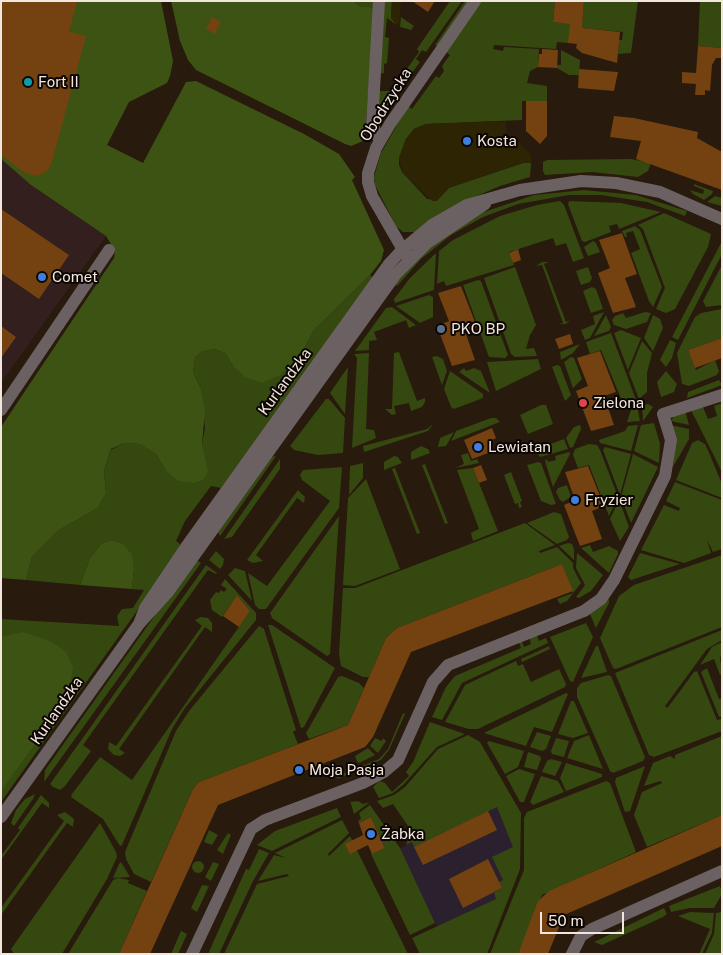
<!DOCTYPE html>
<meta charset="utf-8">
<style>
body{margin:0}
#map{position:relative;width:723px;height:955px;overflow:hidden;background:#281a0d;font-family:"Public Sans",sans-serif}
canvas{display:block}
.frame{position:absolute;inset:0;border:2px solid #f2e7df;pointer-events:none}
.scale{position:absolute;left:540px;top:912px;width:84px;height:22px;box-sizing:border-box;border:2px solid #f2e7df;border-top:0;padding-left:6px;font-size:15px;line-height:18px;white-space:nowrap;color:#f2e7df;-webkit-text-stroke:4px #0c0603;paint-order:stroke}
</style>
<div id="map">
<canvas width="723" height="955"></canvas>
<div class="frame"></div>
<div class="scale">50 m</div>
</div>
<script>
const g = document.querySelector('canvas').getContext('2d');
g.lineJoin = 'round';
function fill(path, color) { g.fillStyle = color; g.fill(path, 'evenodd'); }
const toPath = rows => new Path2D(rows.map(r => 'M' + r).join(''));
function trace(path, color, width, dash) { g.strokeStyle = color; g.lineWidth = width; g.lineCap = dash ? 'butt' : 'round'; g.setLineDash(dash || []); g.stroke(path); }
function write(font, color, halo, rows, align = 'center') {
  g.font = font + ' "Public Sans",sans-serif'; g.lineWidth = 4; g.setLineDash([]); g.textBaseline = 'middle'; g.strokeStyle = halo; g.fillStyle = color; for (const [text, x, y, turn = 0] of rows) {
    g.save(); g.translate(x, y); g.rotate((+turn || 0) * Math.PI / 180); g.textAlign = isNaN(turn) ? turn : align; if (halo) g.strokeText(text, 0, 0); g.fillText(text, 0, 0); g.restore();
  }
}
const commercial = toPath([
 [500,805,513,833,515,860,498,900,438,929,399,849,485,806]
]);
const industrial = toPath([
 [1,159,31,185,106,236,1,383]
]);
const green = toPath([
 [354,1,392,1,391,18,397,25,387,18,385,37,389,38,387,63,384,64,384,73,379,74,380,91,391,91,419,52,417,49,450,1,462,1,426,52,422,50,416,59,420,62,381,115,378,113,369,7,359,6],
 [465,1,468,1,437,46,435,45],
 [481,1,555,1,553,22,582,24,584,1,638,1,631,53,618,54,619,40,622,40,623,32,580,28,568,43,557,42,556,49,494,45,493,49,503,51,504,47,539,49,538,67,530,71,527,83,547,86,547,101,522,101,522,120,426,124,414,129,406,139,399,158,399,165,402,172,427,199,437,200,448,188,523,163,531,163,530,177,500,186,472,198,415,232,403,232,396,226,375,185,374,177,381,153,408,106,412,109,436,76,439,78,444,71,442,66,450,55,446,52],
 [700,1,722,1,722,48,698,46],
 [401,17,414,26,411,30,400,27],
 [561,50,580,60,579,75,569,75,557,68,557,65,561,65],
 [631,159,651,163,648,171,638,177,592,172,545,175,543,171,543,162,547,160],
 [694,184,713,191,712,194,704,200,693,194,690,190,703,194,704,190,694,186],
 [584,190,636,195,687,211,685,216,647,202,601,195,569,195,518,204,483,217,451,235,421,259,398,285,394,286,418,256,481,213,534,195],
 [715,196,722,198,722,206,707,202],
 [560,201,564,205,584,258,573,262,566,243,556,246,553,238,509,252,514,265,446,286,444,281,437,284,439,251,453,240,500,216,537,205],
 [569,201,621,203,661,212,619,229,617,224,609,226,611,232,585,242,582,241,568,204],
 [664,213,711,234,708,247,675,309,666,313,656,309,665,288,643,229,638,225],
 [635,226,640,230,662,287,653,307,649,301,631,253,640,249,633,231,626,233,627,237,625,237,622,231],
 [593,241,596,243,600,252,588,256,584,247],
 [721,243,722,254,678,340,672,337],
 [436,253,434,290,395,303,394,299,410,278],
 [542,262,549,262,544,264,546,269,566,322,570,320,566,324,559,324,563,323,542,265,536,266],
 [722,265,722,305,706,307,703,301],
 [515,267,536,325,530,335,526,349,534,348,537,356,515,357,511,354,484,278],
 [588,267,592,278,590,282,581,285,576,271],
 [370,275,374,278,221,488,211,486,185,521,176,541,180,544,179,548,181,549,1,802,1,619,119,626,117,616,122,609,133,608,144,590,132,589,134,569,122,543,111,540,102,543,90,558,80,585,26,580,32,557,59,530,98,508,106,493,104,471,111,450,124,443,139,444,156,454,166,471,202,445,205,428,201,389,193,372,195,358,201,352,214,349,225,353,233,366,303,351,314,330],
 [478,280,481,281,508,355,505,358,489,357,463,285],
 [592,287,596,289,603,309,591,313,583,291],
 [429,295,433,297,433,317,420,323,396,306],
 [392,307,416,325,409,328,406,320,374,332,377,340,369,341,369,350,355,351,386,308],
 [722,309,722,338,688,350,696,370,715,360,719,371,717,375,689,386,682,384,677,353,695,317,701,313],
 [604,312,590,338,585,340,581,330,595,324,593,316],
 [645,312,651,313,647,322,626,329,614,325,612,320,615,316,623,313,626,318],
 [606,315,611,327,609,331,594,336],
 [653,315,660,319,663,328,653,351,644,338],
 [621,330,641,338,628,370,614,333],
 [611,333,636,400,632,402,622,401,601,350,590,354,586,342],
 [670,340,676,343,672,358,666,367,660,360],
 [642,341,652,353,647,373,647,392,639,399,629,373],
 [580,344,573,353,561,360,560,352],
 [399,352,417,401,425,398,425,402,422,407,411,411,409,403,394,406,396,414,392,415,385,409,392,409,394,353],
 [369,353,366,429,374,430,376,438,352,448,357,358,354,354],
 [437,356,443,359,447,371,442,385,432,357],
 [571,357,574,358,582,379,573,388,564,362],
 [538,359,541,369,496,391,487,362],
 [557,365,560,366,571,395,565,401,552,367],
 [348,367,345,414,330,393],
 [464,368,466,371,474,368,481,371,490,393,459,372],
 [450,371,483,394,483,398,454,409,451,407,444,389],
 [666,371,677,384,674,392,661,397,657,382],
 [719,380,722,385,687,398,688,392],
 [326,399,329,399,345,418,343,453,318,455,294,450,290,446],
 [722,403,722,472,690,408,703,407,708,419,717,416,714,406],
 [648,404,653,407,643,421,642,405],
 [541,405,546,405,553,424,528,434,520,415],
 [637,406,640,421,627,422,631,410],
 [685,410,689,425,671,421,674,416],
 [491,418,496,418,500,422,451,441,456,431],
 [654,423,660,444,659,463,634,451,641,425],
 [433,424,428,431,364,452,363,446,427,429],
 [580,425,581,429,573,447,570,448,566,438,574,427],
 [638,425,631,451,600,443,599,440,625,431,628,426],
 [670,425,689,429,689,439,673,467,675,444],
 [454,432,446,446,438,447,440,438],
 [564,439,568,449,540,457,535,450],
 [698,440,705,444,710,455,722,484,722,498,676,480,692,443],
 [589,444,597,445,600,450,618,497,609,516,589,465,578,468,573,455,575,449],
 [421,446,428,449,430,453,411,460,411,452],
 [605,447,631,454,620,495,603,450],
 [569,452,570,454,553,487,545,461,547,459,548,462,556,460,555,456],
 [468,453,471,461,477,459,479,463,455,468,464,464,461,455],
 [633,454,658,467,631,523,621,497],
 [276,456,220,536,218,532,272,457],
 [394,456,398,457,402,463,384,470,384,462],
 [280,459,280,469,232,537,224,539],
 [538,462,541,463,556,504,551,505,541,501,527,465],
 [363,463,363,478,349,495,350,466],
 [425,464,448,523,445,524,422,465],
 [342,467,339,508,266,609,259,609,255,605,248,573,267,586,330,501,302,480,300,475,303,470],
 [395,468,420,533,417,534,392,469],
 [473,468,498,531,473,541,471,533,479,529,457,470],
 [511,472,522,501,520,502,522,507,519,508,518,503,515,504,504,475],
 [366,479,400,569,355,586,343,585,348,498],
 [675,482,722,500,722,511,720,512,722,513,722,549,713,552,707,540,711,553,684,563,641,550,664,505,679,511,680,508,666,501],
 [567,485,571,497,563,502,560,500,556,492,558,488],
 [298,490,305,497,304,503,297,498,256,555,263,561,253,563,247,560],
 [619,500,629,527,620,541,610,519],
 [554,512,561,514,569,537,567,540,557,544,527,523],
 [339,516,330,654,327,656,272,618,270,613],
 [525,523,555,545,539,551,540,553,557,547,573,563,573,568,581,583,567,601,560,604,557,599,573,593,562,564,397,628,386,638,369,677,363,677,341,666,339,654,343,588,355,588],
 [568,543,572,544,574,549,574,560,559,546],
 [590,545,593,552,609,546,618,551,618,554,609,573,581,548],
 [216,551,224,559,223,565,220,569,209,560],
 [577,553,603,575,591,591,579,598,576,597,585,585,576,568],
 [640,553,680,564,631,580,628,577],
 [722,555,722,627,616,669,613,668,600,638,619,596,634,585],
 [195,559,201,563,44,782,45,770],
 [206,565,217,573,216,574,208,570,83,745,91,751,65,786,60,790,53,787,50,784],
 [235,568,245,571,252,601,228,575],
 [225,579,256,613,256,620,185,708,172,729,122,845,120,846,103,819,71,797,72,794,100,757,132,780,250,611,237,595,222,617,212,610,210,600,216,592,219,593,221,590,224,592,227,589,221,585],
 [609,599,609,603,596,628,589,612],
 [201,617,208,618,212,623,212,632,205,627,119,749,125,753,120,756,114,755,108,749,109,742,116,746,202,626,195,620],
 [586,623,593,637,573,682,570,681,550,637],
 [268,625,272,625,335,668,304,727,301,728],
 [259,626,264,629,296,730,293,732,298,744,199,782,193,789,151,882,134,874,126,859,125,852,176,731,189,711],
 [722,630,722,640,707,649,665,706,667,708,672,702,694,672,697,671,717,720,722,719,722,731,654,757,649,755,615,673],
 [536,633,539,641,546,638,548,643,462,683,442,720,432,717,446,687,455,676,521,648,518,640,521,639,524,647,531,644,529,636],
 [722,642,722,656,720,657,722,674,720,675,714,659,700,665,712,647],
 [549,646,550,649,522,662,521,659],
 [596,646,598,646,607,672,581,678],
 [516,661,518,666,523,664,531,682,559,669,566,684,565,687,478,729,469,729,445,722,465,685],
 [707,668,719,699,722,699,722,716,719,717,701,672],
 [608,675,611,676,645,757,643,761,613,773,610,771,577,697,577,688,581,683],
 [342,676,359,683,364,688,348,725,309,739,306,733,338,677],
 [566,693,568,694,552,732,534,727,526,746,484,733],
 [571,701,574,701,588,733,573,738,558,734],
 [403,713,405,714,389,750,381,760,337,779,337,776,379,759,388,749],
 [430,722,465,734,437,747,403,785,393,793,379,798,373,787,376,784,380,781,385,783,392,792,409,776,406,772,413,762],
 [537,732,551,736,546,749,542,751,530,747],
 [468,735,480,742,521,813,520,869,487,954,420,954,412,938,496,899,494,893,502,888,499,882,503,880,492,857,513,847,497,807,414,847,412,842,406,845,408,839,414,835,393,804,383,808,377,801,394,795,405,787,438,749],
 [589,735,603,769,567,758,574,741],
 [722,736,722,815,647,847,634,815,642,792,662,783,661,781,644,786,653,763,670,756,675,759,675,755],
 [375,738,382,741,383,738,386,741,378,753,370,746],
 [556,738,569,741,564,757,552,754,551,751],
 [489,741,524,751,518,767,505,774,487,743],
 [368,748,375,755,359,763,357,761,355,756],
 [528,752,540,756,541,759,537,770,524,767],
 [551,759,562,762,555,776,542,772,547,761],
 [566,763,602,774,602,777,566,791,560,778],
 [645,766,630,811,625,812,615,782,616,778],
 [519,769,535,774,524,802,520,802,506,776],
 [541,776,558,781,564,792,533,805,530,802],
 [606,781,610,783,636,852,542,895,518,954,490,954,524,870,524,818,527,812],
 [35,794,33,799,14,826,11,823,16,810,25,799],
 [348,794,351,802,358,801,363,804,370,802,354,814],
 [41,795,49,803,49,808,42,803,1,860,1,856,20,830,18,828],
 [370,805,400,848,435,923,410,935,371,854,385,848,382,841,371,817,359,823,358,821,361,819,359,813],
 [337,808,341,817,272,851,257,845,275,831],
 [65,812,74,819,73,827,67,823,1,915,1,908,64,821,57,815],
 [342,820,349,833,328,854,329,856,350,836,408,954,224,954,257,884,289,876,287,874,258,881,274,855,286,858,275,853],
 [100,823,116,852,117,857,107,879,62,954,14,954,11,949],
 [209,830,218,835,212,845,204,842],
 [228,833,231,835,223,854,217,850],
 [259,849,269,853,252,883,219,954,208,954,246,869,249,870],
 '192 867a6 6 0 1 1 12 0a6 6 0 1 1-12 0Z',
 [121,862,130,877,113,878,119,864],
 [213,862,219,864,211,881,205,877],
 [118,878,129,880,128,883,147,891,119,954,68,954,113,880],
 [202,885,209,886,197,912,191,908],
 [720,886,722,894,714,908,690,908,671,912,669,906],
 [664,908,667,914,663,917,602,945,594,942],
 [690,912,714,913,712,933,702,954,699,954,710,929,678,916],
 [722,912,722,954,705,954,714,934,716,913],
 [181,931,187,934,178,954,171,954]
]);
const forest = toPath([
 [1,1,161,1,173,61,170,76,167,83,129,102,107,145,143,163,186,82,196,81,304,134,339,154,355,177,352,180,384,250,381,261,370,275,314,330,303,351,280,375,262,383,245,377,233,366,225,353,214,349,201,352,195,358,193,372,201,389,205,410,202,445,208,471,203,480,193,483,179,481,166,471,156,454,139,444,124,443,111,449,104,471,106,493,98,508,59,530,32,557,26,580,1,578,1,427,114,258,115,251,106,236,31,185,1,159],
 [171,1,354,1,359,6,369,7,374,11,365,135,363,141,351,146,345,144,196,70,188,60,180,41],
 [111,540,122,543,132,555,134,569,132,589,80,585,90,558,102,543],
 [23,632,52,642,66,652,73,667,70,687,45,730,1,791,1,637]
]);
const sand = toPath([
 [392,1,401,1,399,26,391,18],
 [506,121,506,140,517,140,531,155,531,163,523,163,449,188,437,201,432,201,402,172,399,158,406,139,414,129,426,124]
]);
const building = toPath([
 [1,1,77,1,69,32,86,36,51,165,46,172,37,176,25,173,1,155],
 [412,1,435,1,428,12],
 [555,1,584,1,582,28,620,32,617,63,582,53,576,48,577,44,568,43,570,24,553,22],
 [212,17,221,22,215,34,206,29],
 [698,46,722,48,722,58,716,58,712,65,710,91,705,90,705,95,695,95,696,84,682,83,682,72,696,73],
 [542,49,558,50,557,68,538,67,539,54,542,54],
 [579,69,618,72,614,91,578,88],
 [526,101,547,101,547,136,540,144,526,131],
 [614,116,634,118,698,132,697,138,722,152,722,190,636,159,641,141,610,137],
 [1,209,69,255,39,299,1,273],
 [622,233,637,274,625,278,636,307,613,313,598,273,610,268,599,240],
 [518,249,521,260,513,263,509,253],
 [461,286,477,327,465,331,475,360,452,366,437,326,449,321,438,293],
 [1,326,16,337,1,358],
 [570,334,573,344,559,349,555,339],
 [722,338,722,358,695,368,688,350],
 [600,351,616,392,604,396,614,425,591,431,576,391,588,386,577,358],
 [492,428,496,438,488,442,491,452,472,459,464,440],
 [481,465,487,480,479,483,473,468],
 [588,466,604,506,592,511,602,539,580,546,564,505,575,500,565,472],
 [562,564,573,591,411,652,373,737,365,747,218,805,150,954,119,954,193,789,199,782,348,725,386,638,397,628],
 [237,595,250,611,239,627,223,616],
 [488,811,497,830,423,865,414,847],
 [722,815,722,846,564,915,548,954,518,954,538,901,549,891],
 [371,817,385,848,372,854,368,845,350,854,345,844,363,835,359,823],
 [488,859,502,888,463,908,449,879]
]);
const street = toPath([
 [379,1,372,125,380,141],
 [406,255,372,196,368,182,368,173,376,148,390,124,475,1],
 [1,410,109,250],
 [139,624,145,608,186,547,389,264,402,250,432,225,467,205,520,190,581,181,616,183,660,192,722,219],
 [1,817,139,624,168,592,396,274,427,243,485,204],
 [192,954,251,829,265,820,363,783,384,772,398,760,433,682,448,665,584,611,601,599,614,580,665,476,671,440,663,414,722,395],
 [572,954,581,936,592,929,722,871]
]);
const markers = [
 [28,82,5,"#0f9aa8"],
 [467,141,5,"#3f7fe0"],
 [42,277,5,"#3f7fe0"],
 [441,329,5,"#5c6f8a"],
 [583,403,5,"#e0444e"],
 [478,447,5,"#3f7fe0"],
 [575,500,5,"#3f7fe0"],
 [299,770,5,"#3f7fe0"],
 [371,834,5,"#3f7fe0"]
];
const poiNames = [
 ["Fort II",38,82],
 ["Kosta",477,141],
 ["Comet",52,277],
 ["PKO BP",451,329],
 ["Zielona",593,403],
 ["Lewiatan",488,447],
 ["Fryzier",585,500],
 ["Moja Pasja",309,770],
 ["Żabka",381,834]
];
const streetNames = [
 ["Obodrzycka",386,105,-58],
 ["Kurlandzka",285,382,-54],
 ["Kurlandzka",57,711,-55]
];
fill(commercial, '#2b202e');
fill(industrial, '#321f1e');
fill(green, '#354810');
fill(forest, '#3d5313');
fill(sand, '#2c2403');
fill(building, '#744210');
trace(street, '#6c6162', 12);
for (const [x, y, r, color] of markers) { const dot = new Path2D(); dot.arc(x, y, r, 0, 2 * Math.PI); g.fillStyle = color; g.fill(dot); trace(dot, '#0c0603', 2); }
write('15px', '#f2e7df', '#0c0603', poiNames, 'left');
write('15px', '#f2e7df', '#0c0603', streetNames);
</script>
